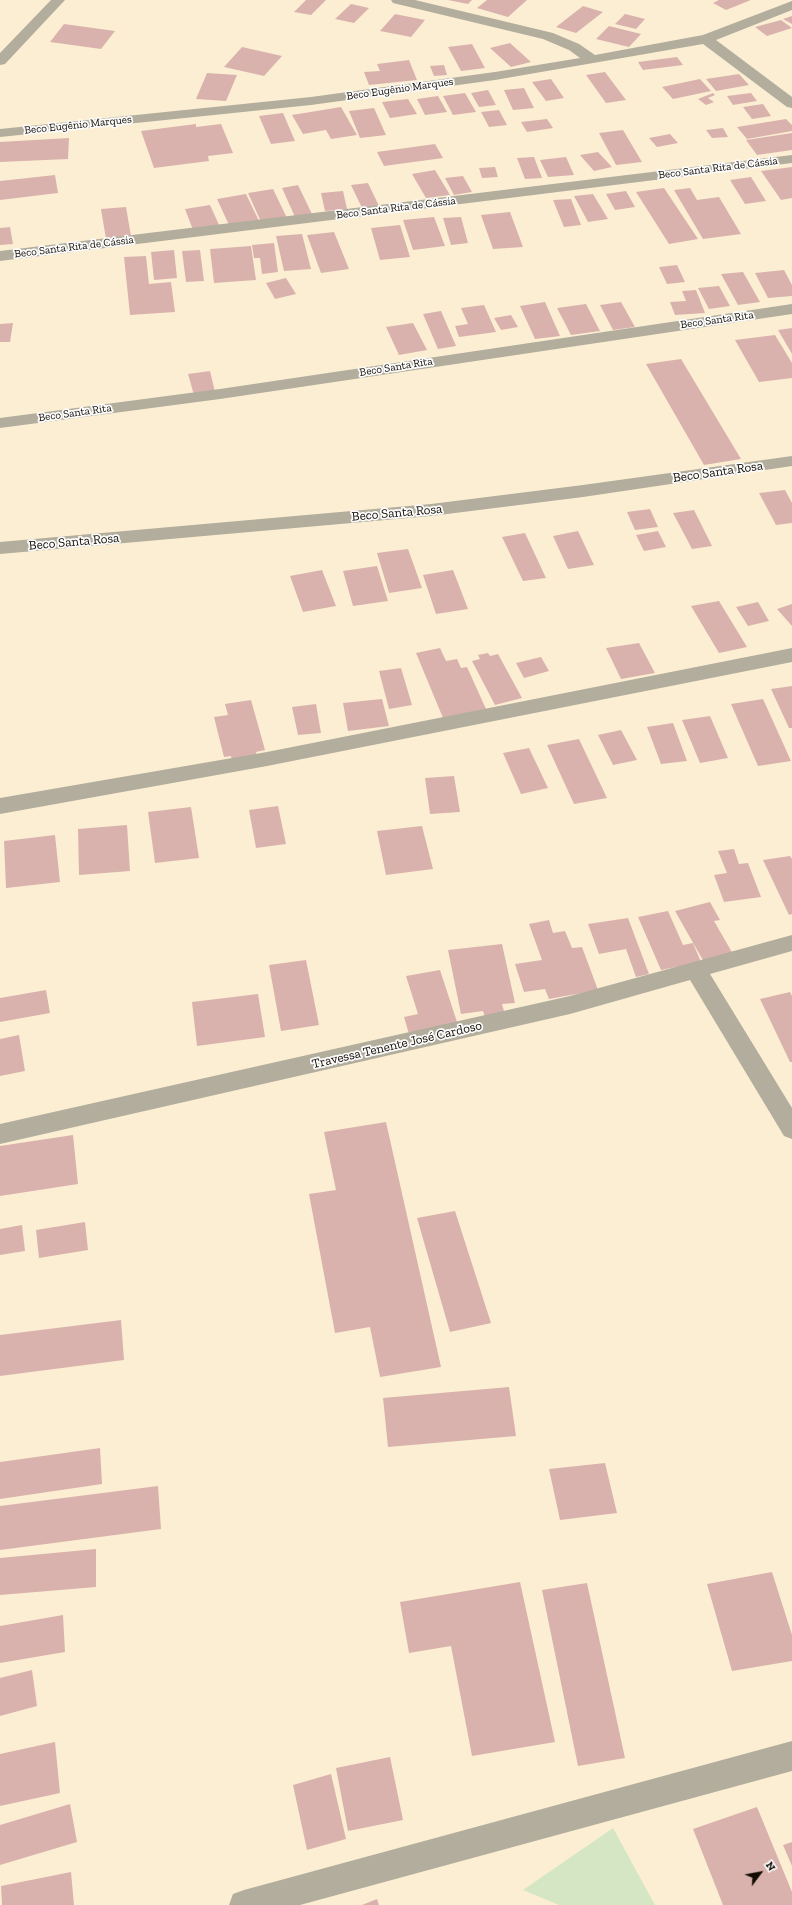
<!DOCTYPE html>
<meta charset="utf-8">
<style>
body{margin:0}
#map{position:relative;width:792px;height:1905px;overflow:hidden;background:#fceed3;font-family:"Zilla Slab",serif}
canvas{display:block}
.north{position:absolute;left:740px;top:1853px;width:40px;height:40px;-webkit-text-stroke:3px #fcfcfc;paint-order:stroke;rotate:58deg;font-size:11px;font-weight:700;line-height:16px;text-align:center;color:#110b02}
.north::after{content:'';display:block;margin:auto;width:14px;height:18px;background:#110b02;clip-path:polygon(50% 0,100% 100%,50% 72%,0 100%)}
</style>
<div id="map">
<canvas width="792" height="1905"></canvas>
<div class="north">N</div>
</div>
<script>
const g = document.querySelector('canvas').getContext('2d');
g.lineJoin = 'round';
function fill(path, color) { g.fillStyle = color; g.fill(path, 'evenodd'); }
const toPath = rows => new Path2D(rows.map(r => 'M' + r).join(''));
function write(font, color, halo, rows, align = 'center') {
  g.font = font + ' "Zilla Slab",serif'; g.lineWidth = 3.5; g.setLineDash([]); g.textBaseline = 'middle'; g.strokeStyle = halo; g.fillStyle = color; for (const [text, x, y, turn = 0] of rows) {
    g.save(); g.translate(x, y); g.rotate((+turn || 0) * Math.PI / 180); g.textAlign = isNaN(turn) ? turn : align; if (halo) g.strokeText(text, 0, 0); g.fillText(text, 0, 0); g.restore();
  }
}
const green = toPath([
 [613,1828,655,1905,559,1905,523,1890]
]);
const building = toPath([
 [306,0,326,0,311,15,294,12],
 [448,0,472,0,468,4],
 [487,0,527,0,508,17,477,8],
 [719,0,751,0,726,10,713,3],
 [351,4,369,8,354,23,335,19],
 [583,6,603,12,576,33,556,27],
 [395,14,425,20,411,37,380,31],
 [625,14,645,19,636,29,615,24],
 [792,16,792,24,783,19],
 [781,20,792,28,767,36,755,27],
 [64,24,115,31,101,49,50,42],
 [609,26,641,34,629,47,596,39],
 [510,43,531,62,511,67,490,48],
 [472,44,485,68,461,71,448,47],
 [242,47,282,56,264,76,224,67],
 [677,57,683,65,643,70,638,62],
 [409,60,417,80,369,85,364,72,380,71,377,64],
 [444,65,447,75,434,76,430,66],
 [605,72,626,100,606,103,586,75],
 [207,73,237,75,226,101,196,99],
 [739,74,749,85,716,91,706,79],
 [551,79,564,98,546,101,532,82],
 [700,79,711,91,673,99,662,87],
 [524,88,534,108,513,110,504,90],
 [488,90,496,105,479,107,471,93],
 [465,93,476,112,453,115,443,96],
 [713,93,715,95,708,98,714,102,706,105,698,99],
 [751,93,757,101,733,105,727,96],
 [438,96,447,112,425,115,417,99],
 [408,99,417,114,390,118,382,102],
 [763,104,771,116,752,119,743,107],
 [341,107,357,135,331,139,326,130,303,134,292,115],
 [374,108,386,135,360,138,349,111],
 [499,110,507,125,489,127,481,112],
 [283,113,295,141,271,144,259,116],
 [547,119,553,128,527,132,521,122],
 [786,119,792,125,792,131,747,139,737,127],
 [196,124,196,127,221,124,233,153,208,156,209,161,154,168,141,131],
 [723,128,728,137,712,138,706,130],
 [623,130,642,162,616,165,599,133],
 [792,133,792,150,757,155,746,140],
 [670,134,678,143,657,147,649,138],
 [69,138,68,159,0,162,0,142],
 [435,144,443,158,384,166,377,152],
 [598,152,612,167,594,171,580,155],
 [534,157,542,178,525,179,517,158],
 [566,157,574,175,548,177,540,160],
 [495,167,498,177,482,178,479,168],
 [792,167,792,198,781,200,761,171],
 [435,170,450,195,426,198,412,174],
 [55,175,58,193,0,200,0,181],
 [463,176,472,192,454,195,445,178],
 [751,177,766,201,745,204,730,180],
 [368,183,379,206,362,208,351,185],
 [298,185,312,214,295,217,282,188],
 [664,188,698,239,669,244,636,192],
 [690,188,697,200,719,197,741,234,703,239,674,190],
 [273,189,287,218,261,222,248,193],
 [343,191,347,209,325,211,321,193],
 [626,191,635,207,615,210,606,194],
 [246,194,259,221,229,225,217,199],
 [593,194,608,219,588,222,574,196],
 [571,199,581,225,564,227,553,200],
 [210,205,220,227,193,230,185,209],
 [126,207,131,236,106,239,101,209],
 [510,212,523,247,493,249,481,215],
 [434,217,445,246,413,250,403,220],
 [461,217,468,243,451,245,443,218],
 [400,225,410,257,380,260,371,228],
 [10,227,13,244,0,245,0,228],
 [334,232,349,269,321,273,307,235],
 [302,234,311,269,284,271,276,236],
 [274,243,278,272,262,274,260,258,254,258,252,245],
 [251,246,256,280,214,283,210,249],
 [174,250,177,278,154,280,151,252],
 [200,250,204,281,186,282,182,251],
 [146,256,149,284,171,282,175,312,130,315,124,257],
 [677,265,685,282,667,284,659,267],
 [784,270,792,285,792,296,768,298,755,273],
 [743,272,760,302,738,305,721,274],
 [286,278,296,294,275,299,266,283],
 [719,286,730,306,709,309,698,288],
 [696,290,705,313,675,315,670,302,686,301,682,291],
 [545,302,560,336,535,339,520,306],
 [621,302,635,327,613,330,600,305],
 [586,304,600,331,571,335,557,308],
 [484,305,496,332,459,337,455,326,468,324,461,308],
 [441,311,456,346,438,349,423,314],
 [511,315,518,327,501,330,494,318],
 [13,323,10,342,0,342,0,324],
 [413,323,427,350,399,355,386,327],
 [792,328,792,354,778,330],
 [775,335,792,363,792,378,759,382,735,340],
 [681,359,741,459,704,465,646,364],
 [210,371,215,392,194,395,188,374],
 [785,490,792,503,792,523,776,525,759,493],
 [650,509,658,527,635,530,627,512],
 [694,510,712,546,692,549,673,513],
 [578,531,594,565,568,569,553,536],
 [658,531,666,547,644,551,636,535],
 [525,533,546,578,523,581,502,537],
 [408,549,422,588,389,593,377,553],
 [377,566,388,601,353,606,343,571],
 [322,570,336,606,303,612,290,576],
 [453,570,468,609,436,614,423,575],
 [719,601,747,647,719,653,691,606],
 [758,602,769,621,748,626,736,607],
 [792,604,792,626,777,609],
 [639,643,655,673,621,679,606,648],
 [440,648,446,661,457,659,461,668,467,667,486,709,443,718,416,653],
 [488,653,490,656,498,654,522,698,495,705,472,661,480,659,478,655],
 [541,657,549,671,524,678,516,663],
 [401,668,412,705,389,709,379,671],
 [792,686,792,728,789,728,771,689],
 [382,699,389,726,348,731,343,703],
 [763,699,791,761,758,766,731,704],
 [251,700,265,750,256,752,257,757,232,761,231,756,224,757,214,717,228,715,225,704],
 [316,704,321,733,298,735,292,707],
 [710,716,728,758,700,763,682,720],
 [673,723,687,761,661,764,647,727],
 [621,730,637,760,613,765,598,735],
 [579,739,607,798,574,804,547,745],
 [529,748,548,788,521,794,503,753],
 [454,776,460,812,430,814,425,778],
 [278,806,286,844,256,848,249,810],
 [191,807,199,858,155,863,148,812],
 [127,825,130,871,79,875,78,829],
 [422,826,433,869,386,875,377,831],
 [55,835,60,882,6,888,4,841],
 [734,849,739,864,748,863,761,897,724,902,714,875,727,873,718,851],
 [790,856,792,859,792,914,789,915,763,860],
 [710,902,720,920,714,921,733,954,704,962,675,911],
 [668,911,683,945,693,943,701,962,661,970,638,917],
 [628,918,649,974,636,977,626,949,599,954,588,924],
 [549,920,553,933,565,931,572,948,582,947,598,990,549,999,545,989,524,992,515,964,542,960,529,924],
 [502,944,515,1003,502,1004,505,1015,485,1017,483,1011,461,1014,448,950],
 [306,960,319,1025,281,1031,269,965],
 [440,970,458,1025,409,1034,404,1017,418,1014,406,976],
 [46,990,50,1013,0,1022,0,998],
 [790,992,792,996,792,1062,790,1062,760,999],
 [258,994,265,1037,197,1046,192,1002],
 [19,1035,25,1071,0,1076,0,1039],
 [386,1122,441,1367,380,1377,370,1327,335,1333,309,1194,336,1190,324,1132],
 [73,1135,78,1184,0,1196,0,1146],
 [455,1211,491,1323,450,1332,417,1218],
 [85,1222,88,1250,39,1258,36,1230],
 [22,1225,25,1251,0,1255,0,1229],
 [121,1320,124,1360,0,1376,0,1335],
 [509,1387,516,1436,388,1447,383,1398],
 [100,1448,102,1484,0,1499,0,1462],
 [605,1463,617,1513,560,1520,549,1469],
 [158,1486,161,1529,0,1550,0,1506],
 [96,1549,96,1587,0,1595,0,1558],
 [772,1572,792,1635,792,1661,732,1671,707,1584],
 [520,1582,555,1742,472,1756,451,1646,409,1653,400,1602],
 [587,1583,625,1758,578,1766,542,1590],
 [63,1615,65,1652,0,1663,0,1626],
 [32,1670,37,1706,0,1716,0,1678],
 [55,1742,60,1793,0,1806,0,1754],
 [390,1757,403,1820,348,1831,336,1768],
 [331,1774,346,1839,307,1850,293,1785],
 [70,1804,77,1842,0,1865,0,1825],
 [757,1807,792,1892,792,1905,723,1905,693,1829],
 [792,1842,792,1866,783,1845],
 [71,1872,74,1905,2,1905,1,1886],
 [377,1899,379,1905,362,1905]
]);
const minor = toPath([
 [51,0,65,0,5,64,0,65,0,53,51,0],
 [391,0,415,0,553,33,579,44,595,55,703,35,792,1,792,10,716,40,792,97,792,108,787,107,703,44,495,80,311,105,0,137,0,129,311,97,495,72,580,58,569,50,543,39,393,3,391,0],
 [792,155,792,163,0,261,0,251,792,155],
 [792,304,792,314,220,399,0,428,0,418,220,389,792,304],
 [792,456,792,466,583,497,431,516,0,554,0,542,431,504,583,485,792,456],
 [792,648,792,662,267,766,0,814,0,798,267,752,792,648],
 [792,935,792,951,710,974,792,1108,792,1139,784,1136,690,980,570,1014,0,1144,0,1124,570,996,792,935],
 [792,1741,792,1771,300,1905,229,1905,233,1894,244,1890,792,1741]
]);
const farStreetnames = [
 ["Beco Eugênio Marques",400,89,-8],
 ["Beco Eugênio Marques",78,125,-6],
 ["Beco Santa Rita de Cássia",718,168,-7],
 ["Beco Santa Rita de Cássia",396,208,-7],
 ["Beco Santa Rita de Cássia",74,247,-7],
 ["Beco Santa Rita",717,320,-8],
 ["Beco Santa Rita",396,367,-9],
 ["Beco Santa Rita",75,413,-8]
];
const streetNames = [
 ["Beco Santa Rosa",718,472,-8],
 ["Beco Santa Rosa",397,513,-5],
 ["Beco Santa Rosa",74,542,-5],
 ["Travessa Tenente José Cardoso",397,1045,-13]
];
fill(green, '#d4e6c3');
fill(building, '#dab2ad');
fill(minor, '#b2ad9c');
write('11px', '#110b02', '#fcfcfc', farStreetnames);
write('13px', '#110b02', '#fcfcfc', streetNames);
</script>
